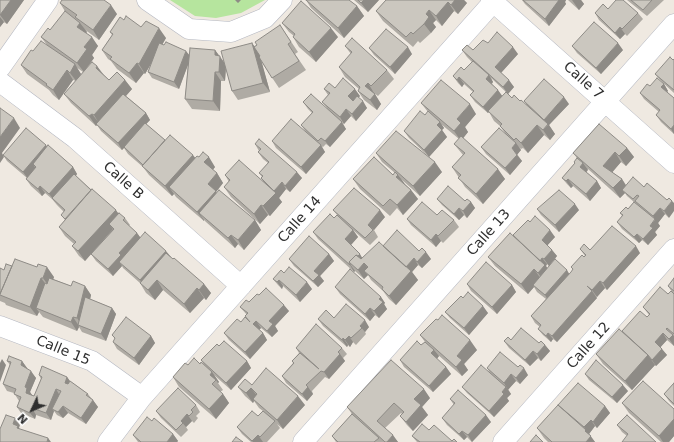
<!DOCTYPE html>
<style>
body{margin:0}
#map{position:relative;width:674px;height:442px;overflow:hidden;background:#efe9e1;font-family:"DejaVu Sans",sans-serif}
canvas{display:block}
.north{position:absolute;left:12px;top:390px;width:40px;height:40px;-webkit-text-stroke:3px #fff;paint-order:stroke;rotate:226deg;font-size:11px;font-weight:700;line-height:16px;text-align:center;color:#2e2e2e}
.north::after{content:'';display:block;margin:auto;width:14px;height:18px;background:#2e2e2e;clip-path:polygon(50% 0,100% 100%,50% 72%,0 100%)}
</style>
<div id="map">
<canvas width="674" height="442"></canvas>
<div class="north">N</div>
</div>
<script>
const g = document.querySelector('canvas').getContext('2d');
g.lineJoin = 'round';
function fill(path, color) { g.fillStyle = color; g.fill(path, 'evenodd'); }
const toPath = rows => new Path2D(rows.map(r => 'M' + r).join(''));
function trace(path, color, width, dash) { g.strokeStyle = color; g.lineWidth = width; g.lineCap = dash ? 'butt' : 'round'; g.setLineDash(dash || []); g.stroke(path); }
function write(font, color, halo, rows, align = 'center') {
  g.font = font + ' "DejaVu Sans",sans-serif'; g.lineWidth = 3.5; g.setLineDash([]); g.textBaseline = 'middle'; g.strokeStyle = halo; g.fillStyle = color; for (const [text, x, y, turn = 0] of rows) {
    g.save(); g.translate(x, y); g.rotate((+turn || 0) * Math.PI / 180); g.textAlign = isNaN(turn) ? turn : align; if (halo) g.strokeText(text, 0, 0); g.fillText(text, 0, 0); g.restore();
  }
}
const green = toPath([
 [170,0,265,0,241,13,216,18,195,16]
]);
const minor = toPath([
 [147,0,189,29,231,32,265,18,282,0],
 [491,0,674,163],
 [0,68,48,0],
 [0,82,75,138,241,286],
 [0,326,92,361,142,397],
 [108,442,142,397,495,0],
 [303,442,674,24],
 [503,442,674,249]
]);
const wall = toPath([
 [0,0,24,0,7,24,2,21,4,22,0,27],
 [306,0,349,0,357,6,364,16,344,38,311,8],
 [354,0,379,0,368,12],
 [386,0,464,0,467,3,458,14,454,11,442,26,436,20,433,23,436,27,431,33,420,43,418,41,413,47,383,21,376,11],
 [522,0,566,0,565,2,566,4,549,26,525,4],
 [568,0,581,0,584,4,579,10],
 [627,0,664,0,647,16],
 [60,3,117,14,99,40,84,29,87,32,86,33,98,46,92,55,94,58,85,70,97,66,104,75,109,80,125,80,132,89,126,96,146,113,150,120,146,124,165,140,195,158,199,157,215,167,213,170,217,173,223,183,216,192,217,193,255,220,261,230,244,250,238,244,235,248,206,222,204,220,204,221,176,197,174,194,172,196,149,175,143,167,128,154,124,148,122,150,101,131,97,125,96,126,71,103,64,94,76,81,73,80,59,100,53,95,49,90,27,74,21,65,33,51,47,45,41,37,50,30,66,13],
 [76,67,83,72,80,76,81,74],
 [608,9,638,13,643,19,627,36,625,34,620,39,599,20,595,13],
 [124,20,166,38,162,45,189,55,215,50,224,62,252,43,254,47,280,25,298,52,295,54,306,70,279,88,261,61,270,92,238,100,232,91,226,69,225,81,221,81,220,111,192,109,185,99,188,64,179,89,152,78,148,72,151,64,145,74,144,73,136,83,117,69,111,61,108,59,102,50,112,35,110,32],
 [282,23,338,37,316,62,299,47,293,37,294,36,289,32],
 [488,43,518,54,501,73,514,87,508,94,512,98,526,104,569,104,549,125,555,134,550,140,544,135,528,153,523,148,521,149,518,147,521,150,517,154,522,161,510,175,486,154,481,147,505,133,500,126,494,121,489,112,488,113,475,102,470,95,473,92,464,84,462,87,458,83,453,76,464,70,472,62,467,57,462,50,473,50],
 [491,78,506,92,502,96,492,84,493,82],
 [345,46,387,70,394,79,378,96,374,93,381,104,377,110,364,100,358,91,359,89,345,77,339,67,351,54],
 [572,46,623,50,601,74,577,53],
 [369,48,412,54,395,74,374,55],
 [674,59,674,93,660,80,655,74],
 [664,84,668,91,667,92,674,98,674,134,661,122,656,115,659,112,644,99,640,93,650,86],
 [335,88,360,96,358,98,367,108,356,121,351,116,344,124,335,116,346,129,330,147,326,144,323,147,321,146,325,152,306,174,276,148,272,141,306,132,301,125,312,113,308,109,303,102,327,108,322,102,328,95,324,89],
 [421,103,476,114,465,127,468,132,463,138,505,179,483,204,465,187,452,167,463,155,454,144,459,139,441,124,444,128,442,130,447,137,429,157,409,138,404,131,425,115,428,112],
 [255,144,302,178,290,192,286,189,279,198,282,202,270,216,268,215,260,224,231,197,224,187,229,182,225,175,263,181,261,178,262,177,259,173,268,163,263,159,258,152,259,151],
 [47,146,73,167,77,174,76,176,119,214,125,218,130,225,129,226,137,233,140,237,170,257,204,284,211,293,206,300,204,298,190,313,163,290,155,300,146,293,140,283,123,268,122,266,113,276,96,261,91,254,113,229,85,261,79,256,72,246,74,244,65,236,59,227,65,220,61,215,64,212,57,205,52,199,45,193,42,196,31,186,26,179,27,178,7,161,3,155],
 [627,148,634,157,626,166,621,162,612,172,622,179,626,185,644,187,647,183,669,218,665,214,658,223,660,226,655,232,657,235,648,245,642,240,639,243,622,229,617,222,622,216,620,213,628,209,634,202,627,196,625,193,620,198,588,169,586,172,597,181,601,188,590,201,573,186,571,188,567,184,562,178,575,163,574,162,577,158,573,153],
 [376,153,442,172,420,196,401,179,405,184,411,190,418,199,403,215,397,208,390,216,360,189,353,179,393,175,395,173,382,162],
 [437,199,471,202,475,208,467,218,464,215,459,220,442,205],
 [537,209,579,210,559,232,541,215],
 [333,210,385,217,374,230,378,237,370,245,353,230,358,237,351,245,362,258,383,246,419,251,431,259,422,268,418,265,412,272,418,280,396,305,389,299,383,291,371,280,368,275,364,279,355,271,354,272,318,239,313,232,334,218,338,216],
 [437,215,454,220,459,227,443,243,441,241,436,247,411,225,407,219],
 [530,222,555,237,547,245,552,250,557,256,549,266,547,264,546,266,547,268,570,274,573,270,571,267,585,256,580,249,640,253,607,290,605,288,597,297,594,295,597,298,557,342,553,339,551,342,543,335,538,329,540,327,535,323,531,316,546,299,537,292,534,287,528,294,495,266,488,257,513,235],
 [329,254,334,261,320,276,324,281,318,287,294,266,289,259],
 [12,266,54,277,53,279,71,286,85,286,91,295,90,299,112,308,116,314,106,341,82,332,79,327,77,331,43,317,39,312,37,316,6,305,5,303,0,301,0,268,4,270],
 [674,278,674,346,667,340,660,347,667,355,656,366,655,365,632,390,603,364,596,354,622,331,647,317,649,315,643,307,672,292,668,286],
 [273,279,312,289,300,302,283,286,282,289,278,285],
 [467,284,512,285,516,292,497,314,471,291],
 [335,287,381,297,385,303,384,304,387,309,379,318,375,315,370,321,340,294],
 [259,295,289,311,275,326,278,331,272,337,261,328,259,330,263,333,267,340,250,359,229,340,224,333,241,322,247,319,247,315,240,307,249,302],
 [463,298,488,313,469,335,450,318,445,312],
 [334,318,369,327,365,332,366,334,356,345,353,342,350,347,348,345,347,347,323,326,318,319],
 [112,335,151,336,155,343,139,365,117,349,113,342,115,339],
 [420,335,477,350,464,364,468,370,462,376,437,354,439,356,437,359,446,367,451,374,433,392,404,367,400,360,421,345,425,342],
 [511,340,539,343,545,345,550,351,541,361,538,358,530,366,509,348,504,341],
 [296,348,342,348,347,354,343,358,345,361,329,379,325,377,312,391,313,394,307,401,286,383,282,376,293,363,292,361,299,353],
 [201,360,247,361,251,368,231,390,214,375,219,382,218,383,223,390,220,392,223,394,229,403,216,419,179,387,173,377,188,365,200,364,204,365],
 [7,361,22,361,27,368,36,378,30,392,32,395,34,396,41,379,39,375,67,377,70,381,88,394,98,407,86,424,68,413,63,418,57,415,54,411,51,420,36,415,35,419,21,413,17,407,19,401,14,393,7,391,3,384,10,365],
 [487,368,528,375,520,384,516,381,508,389,511,394,507,398,509,401,494,417,467,393,462,387,490,373],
 [585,374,628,391,617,403,589,380],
 [674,383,674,406,669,401,664,394],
 [252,385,305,405,283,429,277,424,280,428,267,442,251,442,242,434,237,427,258,416,263,411,259,408,254,401,253,403,245,396,238,387],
 [430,398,422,407,428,415,413,431,407,425,400,416,402,414,401,413,385,428,398,442,336,442,332,436,352,414,347,407],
 [450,399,491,422,472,442,467,437,464,440,447,425,442,418,454,405],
 [622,403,674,409,674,436,669,442,661,442,629,413],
 [196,405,200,412,196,416,198,418,194,423,192,421,186,427,188,430,181,437,161,418,156,411],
 [559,405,605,406,610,413,597,428,595,426,589,434,595,442,548,442,544,438,537,428],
 [152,421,173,434,178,441,177,442,138,442,133,435],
 [617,425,656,442,627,436,622,432],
 [429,430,452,441,457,442,417,442,412,436]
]);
const shadedWall = toPath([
 [11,0,24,0,7,24,0,15],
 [235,0,241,0,238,3],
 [364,0,379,0,368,12,361,3],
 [455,0,464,0,467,3,458,14,451,5],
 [559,0,566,0,565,2,566,4,549,26,545,19],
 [572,0,581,0,584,4,579,10],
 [448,2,454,11,442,26,436,16],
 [111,5,117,14,99,40,93,30],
 [357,6,364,16,344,38,338,28],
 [429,10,436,20,433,23,436,27,431,33,424,24,426,14],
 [0,17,4,22,0,27],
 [80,23,87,32,84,36,77,27],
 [620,27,625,34,620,39,615,33],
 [159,28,166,38,145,74,139,64],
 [331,28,338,37,316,62,309,52],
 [92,37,98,46,92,55,94,58,84,72,77,63,84,47],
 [252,43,259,52,270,92,263,83],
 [618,43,623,50,601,74,596,68],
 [408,47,412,54,395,74,390,67],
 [513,47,518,54,500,74,495,67],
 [215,50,226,65,225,81,219,72,215,55],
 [186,51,191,57,179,89,174,82],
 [137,63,144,73,136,83,129,73],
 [75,64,81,74,77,82,70,73],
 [97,66,104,76,96,68],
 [67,70,73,80,59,100,53,90],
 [215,72,221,81,220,111,213,101],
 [489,75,493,82,490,85,486,79],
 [459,77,464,84,462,87,457,80],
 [125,80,132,89,100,125,94,115],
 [509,80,514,87,508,94,503,87],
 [368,83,374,93,372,96,365,86],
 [664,84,668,91,666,93,661,87],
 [355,89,360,96,353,103,348,96],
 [498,90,503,97,488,113,483,107],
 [375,94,381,104,377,110,370,100],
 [564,97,569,104,549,125,555,134,550,140,543,130,548,125,544,120],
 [363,101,367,108,356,121,352,114],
 [470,104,476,114,465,127,468,132,461,141,454,131,457,119],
 [346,109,351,116,344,124,340,117],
 [146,113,150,120,122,150,118,143],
 [92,114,99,123,96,126,89,116],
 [14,118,20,128,2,153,4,157,0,163,0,137],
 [342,122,346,129,330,147,325,141],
 [440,122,444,128,442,130,447,137,429,157,424,150,437,125],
 [537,125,544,135,528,153,521,143],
 [674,125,674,134,671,129],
 [516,143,521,150,517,155,512,148],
 [46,145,51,152,33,164,36,169,28,179,23,172],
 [321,145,325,152,306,174,301,167],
 [627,148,634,157,626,166,619,156],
 [615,152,621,162,610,175,603,166],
 [193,155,200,164,169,187,174,194,172,196,165,186],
 [517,155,522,161,510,175,505,168],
 [209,157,215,167,211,172,204,162],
 [435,162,442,172,420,196,413,186],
 [583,163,588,170,585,174,580,167],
 [73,167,77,174,54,200,49,194],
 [498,169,505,179,483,204,476,194],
 [297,172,302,178,290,192,285,186],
 [217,173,223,183,216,192,222,201,199,213,204,220,204,221,197,212,208,184],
 [398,175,405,184,396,177],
 [568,179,573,186,571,188,566,181],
 [622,179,628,189,622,190,625,193,620,198,613,188],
 [597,181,601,188,590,201,586,194],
 [282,182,286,189,279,198,282,202,270,216,263,206,275,193,274,191],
 [40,186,45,193,42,196,38,189],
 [411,190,418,199,403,215,397,205],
 [672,201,674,203,674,211,669,218,664,211],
 [471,202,475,208,467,218,463,211],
 [575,204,579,210,559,232,555,225],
 [261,205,268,215,260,224,254,214],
 [459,208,464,215,459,220,454,214],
 [660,208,665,214,658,223,660,226,655,232,657,235,648,245,643,239,650,226,655,220,653,216],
 [116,210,122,219,109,224,113,229,85,261,78,251],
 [380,210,385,217,374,230,368,225],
 [255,220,261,230,244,250,238,240],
 [353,230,358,237,350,246,345,239],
 [550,230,555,237,546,247,542,240],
 [137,233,142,240,119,262,122,266,113,276,108,269,119,253],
 [436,234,441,241,436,247,431,240],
 [637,234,642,240,639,243,634,237],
 [231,235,238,244,235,248,228,238],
 [636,246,640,253,607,290,603,283],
 [552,250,557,256,549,266,544,259],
 [166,251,171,257,144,287,140,280],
 [426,252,431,259,422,268,417,262],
 [329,254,334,261,320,276,324,281,318,287,313,281,314,271],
 [360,254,364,261,351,264],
 [414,258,418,265,412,272,418,280,396,305,389,296,406,267],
 [542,258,547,264,546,266,552,275,545,283,538,273,540,261],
 [364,263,371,272,364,271,368,275,364,279,358,270],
 [350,264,355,271,354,272,350,265],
 [47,267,54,277,50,288,43,278],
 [534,269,541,279,533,285,534,287,528,294,521,284],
 [567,270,571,277,549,302,545,295],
 [41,278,48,287,36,308,39,312,37,316,30,307],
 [157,280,163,290,155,300,148,290],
 [279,280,283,286,282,289,277,282],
 [600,281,605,288,597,297,592,290],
 [307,282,312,289,300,302,296,295],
 [204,284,211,293,206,300,199,290],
 [512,285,516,292,497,314,492,307],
 [85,286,91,295,84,328,77,318],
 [197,288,204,298,190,313,184,304],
 [592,291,597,298,557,342,552,336],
 [381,297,385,303,384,304,387,309,379,318,374,311,379,299],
 [284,305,289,311,275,326,278,331,272,337,267,331,269,321],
 [483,306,488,313,469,335,464,328],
 [112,308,116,314,106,341,101,334],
 [370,308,375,315,370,321,365,314],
 [73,317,79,326,78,325,79,327,77,331,71,322],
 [365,320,369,327,365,332,360,326],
 [256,321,261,328,258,331,253,324],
 [263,333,267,340,250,359,245,352],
 [548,333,553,339,551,342,546,336],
 [663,333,667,340,659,349,655,342],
 [673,335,674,336,674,346,669,339],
 [151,336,155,343,139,365,134,358],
 [349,336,353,342,350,347,345,340],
 [343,338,348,345,347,347,342,340],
 [470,340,477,350,464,364,468,370,462,376,456,367,457,356],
 [545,345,550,351,541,361,537,354],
 [662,349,667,355,656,366,652,360],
 [434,350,439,356,436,360,431,353],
 [533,351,538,358,530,366,525,360],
 [340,354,345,361,329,379,324,372],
 [648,355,655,365,632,390,625,381],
 [2,359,6,365,0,382,0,363],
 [22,361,27,368,25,372,21,365],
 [247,361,251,368,231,390,226,383],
 [446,367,451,374,433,392,429,386],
 [524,368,528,375,520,384,516,378],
 [31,371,36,378,30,392,32,395,30,400,26,393,25,387],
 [212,372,219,382,218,383,216,380,210,375],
 [511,374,516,381,508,390,504,383],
 [67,377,72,384,69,390,65,383],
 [623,385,628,391,617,403,612,397],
 [308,387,313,394,307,401,302,394],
 [506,387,511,394,507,398,509,401,494,417,489,411,502,392],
 [251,388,258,397,253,399,254,401,253,403,246,393],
 [56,389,60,396,52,409,54,411,51,420,46,413],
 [424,389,430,398,422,407,428,415,413,431,406,422,414,399],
 [223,394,229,403,216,419,209,409],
 [298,396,305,405,283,429,277,420],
 [93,400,98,407,86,424,81,418],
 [63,406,68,413,63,418,58,412],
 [605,406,610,413,597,428,593,422],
 [32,408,36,415,35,419,30,413],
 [187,414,192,421,186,427,181,421],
 [486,415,491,422,472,442,468,435],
 [15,418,20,425,19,428,22,433,13,424],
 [674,419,674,436,669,442,663,442,659,436],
 [591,420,595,426,589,434,595,442,586,442,585,431,586,430,584,427],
 [462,431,467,437,464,440,459,434],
 [173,434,178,441,177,442,167,442],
 [258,435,263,442,253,442,252,441],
 [393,435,398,442,387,442],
 [48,438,51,442,47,442]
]);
const building = toPath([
 [0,0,11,0,0,15,0,0],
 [62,0,104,0,111,5,93,30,75,17,77,15,60,3,62,0],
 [306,0,349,0,357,6,338,28,306,0],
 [358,0,364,0,361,3,358,0],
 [386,0,455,0,451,5,448,2,436,16,429,10,426,14,429,17,424,24,413,34,411,32,406,37,376,11,386,0],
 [523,0,559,0,545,19,523,0],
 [616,0,623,0,638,13,622,29,620,27,615,33,595,13,603,4,608,9,616,0],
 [631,0,652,0,643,10,631,0],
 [301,1,331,28,309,52,293,37,295,34,282,23,301,1],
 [65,11,80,23,77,27,92,37,84,47,87,49,77,63,41,37,48,28,50,30,65,11],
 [126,16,141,27,146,21,159,28,139,64,137,63,129,73,110,59,112,57,102,50,113,34,110,32,120,17,124,20,126,16],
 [594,22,618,43,596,68,572,46,594,22],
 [280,25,291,42,288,44,299,61,272,78,259,57,260,56,254,47,257,45,255,42,280,25],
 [386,29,408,47,390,67,369,48,386,29],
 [497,32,513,47,495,67,509,80,503,87,462,50,467,45,473,50,483,40,488,43,497,32],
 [352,38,387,70,371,86,368,83,365,86,375,94,370,100,358,91,360,87,339,67,352,52,345,46,352,38],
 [41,41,75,64,70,73,67,70,53,90,46,85,47,84,21,65,31,50,33,51,41,41],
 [166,42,186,51,174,82,148,72,159,43,164,45,166,42],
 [252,43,263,83,232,91,221,51,252,43],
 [190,48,215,50,215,55,220,56,219,72,215,72,213,101,185,99,190,48],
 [670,57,673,60,674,59,674,90,655,74,670,57],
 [473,61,489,75,486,79,498,90,483,107,470,95,474,91,459,77,457,80,453,76,461,67,464,70,473,61],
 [92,62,97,66,96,68,109,80,117,72,125,80,94,115,92,114,89,116,64,94,92,62],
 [343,78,355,89,348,96,353,101,357,96,363,101,352,114,346,109,340,117,322,102,330,93,324,89,329,83,335,88,343,78],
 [657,78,664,84,661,87,674,98,674,125,671,129,656,115,660,110,640,93,647,84,650,86,657,78],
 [544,79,564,97,544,120,524,101,544,79],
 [441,80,470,104,457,119,461,123,454,131,421,103,441,80],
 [506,92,512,98,514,95,520,101,521,100,548,124,543,130,537,125,521,143,516,138,514,140,500,126,502,124,488,111,506,92],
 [123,94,146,113,118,143,96,124,123,94],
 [311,94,342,122,325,141,321,138,318,141,301,125,313,112,303,102,311,94],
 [0,108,14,118,0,137,0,108],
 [420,111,425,115,428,111,440,122,437,125,442,130,424,150,404,131,420,111],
 [291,119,321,145,301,167,272,141,291,119],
 [145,123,165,140,143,165,124,147,145,123],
 [599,124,627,148,619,156,615,152,603,166,622,179,613,188,573,153,599,124],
 [26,128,46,145,23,172,3,155,26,128],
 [499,128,516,143,512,148,517,155,505,168,481,147,499,128],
 [396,131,435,162,413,186,376,153,396,131],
 [170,135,193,155,165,186,142,166,170,135],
 [461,136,498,169,476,194,458,178,461,175,452,167,465,153,454,144,461,136],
 [259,139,297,172,285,186,282,182,274,191,261,178,263,176,259,173,269,162,258,152,261,149,255,144,259,139],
 [48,145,73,167,49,194,40,186,38,189,26,179,36,167,33,164,48,145],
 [203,152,209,157,204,162,217,173,208,184,216,191,197,212,169,187,197,156,199,157,203,152],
 [374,157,393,175,395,172,398,175,396,177,411,190,397,205,390,199,383,206,353,179,374,157],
 [577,158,583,163,580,167,597,181,586,194,568,179,566,181,562,178,575,163,574,162,577,158],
 [239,160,276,193,263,206,261,205,254,214,224,187,230,180,225,175,239,160],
 [74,174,91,190,65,219,61,215,65,210,52,198,74,174],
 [633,177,644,187,647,183,667,200,669,198,672,201,664,211,660,208,653,216,635,201,639,196,637,195,633,199,622,190,633,177],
 [448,186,465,201,467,199,471,202,463,211,459,208,454,214,437,199,448,186],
 [354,188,380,210,368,225,373,230,365,238,333,210,354,188],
 [92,189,116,210,78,251,72,246,76,242,59,227,92,189],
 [219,190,255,220,238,240,231,235,228,238,199,213,219,190],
 [559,190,575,204,555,225,537,209,559,190],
 [422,202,437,215,442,210,454,220,438,236,436,234,431,240,407,219,422,202],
 [634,202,655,219,650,226,653,228,643,239,637,234,634,237,617,222,623,215,620,213,626,207,628,209,634,202],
 [119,213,125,218,123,220,137,233,119,253,121,255,108,269,91,254,114,229,109,224,119,213],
 [330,214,334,218,337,215,353,230,345,239,360,254,358,256,356,255,349,262,350,264,350,265,313,232,330,214],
 [535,216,550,230,542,240,552,250,544,259,542,258,540,261,513,235,528,220,530,222,535,216],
 [612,226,636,246,603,283,600,281,592,290,587,286,592,291,552,336,548,333,546,336,538,329,541,325,531,316,571,272,573,269,571,267,582,255,584,257,586,255,580,249,584,244,590,250,612,226],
 [397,230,419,251,422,248,426,252,417,262,414,258,406,267,383,246,397,230],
 [145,232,166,251,140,280,119,262,145,232],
 [510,233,545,265,538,273,534,269,521,284,488,257,510,233],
 [309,236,329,254,314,271,319,275,313,281,289,259,309,236],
 [379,242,411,271,389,296,382,289,383,287,364,271,368,267,364,263,358,270,349,262,356,255,361,259,379,242],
 [166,253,173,259,174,258,204,284,199,290,197,288,184,304,157,280,148,290,140,283,166,253],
 [15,259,37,267,38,264,47,267,43,278,41,278,30,307,0,295,0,294,15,259],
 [555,259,567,270,545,295,533,285,555,259],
 [486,262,512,285,492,307,467,284,486,262],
 [6,264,12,266,0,294,0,268,4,270,6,264],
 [289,267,307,282,296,295,279,280,277,282,273,279,281,270,284,273,289,267],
 [350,269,381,297,379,299,383,302,374,311,370,308,365,314,335,287,350,269],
 [49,278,71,286,73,281,85,286,77,318,73,317,71,322,36,308,45,283,47,284,49,278],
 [674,278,674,291,668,286,674,278],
 [660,287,668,294,671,291,674,294,674,334,667,328,666,329,673,335,669,339,663,333,655,342,662,349,652,360,648,355,622,331,640,311,647,317,650,314,643,307,660,287],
 [266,288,284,305,269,321,273,324,267,331,256,321,253,324,263,333,245,352,224,333,237,319,241,322,245,317,250,322,245,316,248,313,240,307,246,300,249,302,257,294,259,295,266,288],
 [468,292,483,306,464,328,445,312,461,296,463,298,468,292],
 [85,297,112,308,101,334,78,325,85,297],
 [346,304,365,320,360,326,362,328,351,338,349,336,345,340,343,338,342,340,318,319,326,310,334,318,346,304],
 [442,315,470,340,457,356,462,360,456,367,420,335,436,319,438,320,442,315],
 [126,317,151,336,134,358,113,342,115,338,112,335,126,317],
 [316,324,342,348,338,352,340,354,324,372,321,371,306,385,308,387,302,394,282,376,294,363,292,361,300,353,319,369,296,348,316,324],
 [521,328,539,343,541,341,545,345,537,354,533,351,525,360,504,341,508,337,511,340,521,328],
 [619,329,648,355,625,381,596,354,619,329],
 [224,341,247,361,226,383,201,360,217,344,219,346,224,341],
 [417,341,421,345,425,342,434,350,431,353,446,367,429,386,400,360,417,341],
 [500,352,518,367,520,365,524,368,516,378,511,374,504,383,487,368,500,352],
 [9,356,22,361,21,365,31,371,25,387,27,388,26,393,34,396,42,377,39,375,42,366,67,377,65,383,68,384,70,381,88,394,86,395,93,400,81,418,63,406,58,412,52,409,61,391,56,389,46,413,32,408,30,413,17,407,21,397,14,394,16,389,3,384,11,362,7,361,9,356],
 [194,358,200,364,201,362,212,372,210,375,216,380,212,384,223,394,209,409,173,377,185,363,188,365,194,358],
 [391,360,424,389,414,399,421,405,406,422,400,416,404,412,394,403,377,421,393,435,387,442,385,442,347,407,391,360],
 [596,360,623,385,612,397,585,374,596,360],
 [481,365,506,387,502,392,504,394,489,411,462,387,481,365],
 [266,368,298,396,277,420,253,399,257,394,251,388,246,393,238,387,245,379,252,385,266,368],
 [643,381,674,409,674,419,659,436,622,403,643,381],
 [578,383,605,406,593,422,591,420,584,427,558,405,578,383],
 [674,383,674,404,664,394,674,383],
 [178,388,196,405,191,410,193,412,189,416,187,414,181,421,183,423,176,430,156,411,178,388],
 [458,390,486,415,468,435,462,431,459,434,442,418,455,403,450,399,458,390],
 [558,405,586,430,585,431,591,436,586,442,552,442,537,428,558,405],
 [252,411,258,416,263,411,275,421,260,437,258,435,252,441,237,427,252,411],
 [352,414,379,438,374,442,338,442,332,436,352,414],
 [6,415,15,418,13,424,18,426,17,428,48,438,47,442,0,442,0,429,6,415],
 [627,415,656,442,622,442,628,434,617,425,627,415],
 [147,417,152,421,154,418,173,434,167,442,141,442,133,435,147,417],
 [422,424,429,430,434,425,452,441,454,439,457,442,420,442,412,436,422,424],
 [536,435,543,442,530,442,536,435],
 [236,437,243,442,232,442,236,437]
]);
const streetNames = [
 ["Calle 7",583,81,42],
 ["Calle B",123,181,42],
 ["Calle 14",300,220,-48],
 ["Calle 13",489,233,-48],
 ["Calle 12",589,346,-48],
 ["Calle 15",63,351,22]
];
fill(green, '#b6e59e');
trace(minor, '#b4b7c1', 21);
trace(minor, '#fff', 20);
fill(wall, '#afaba4');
fill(shadedWall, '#8e8b86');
fill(building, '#cbc7bf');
trace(building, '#8e8b86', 1);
write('14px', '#2e2e2e', '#fff', streetNames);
</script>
